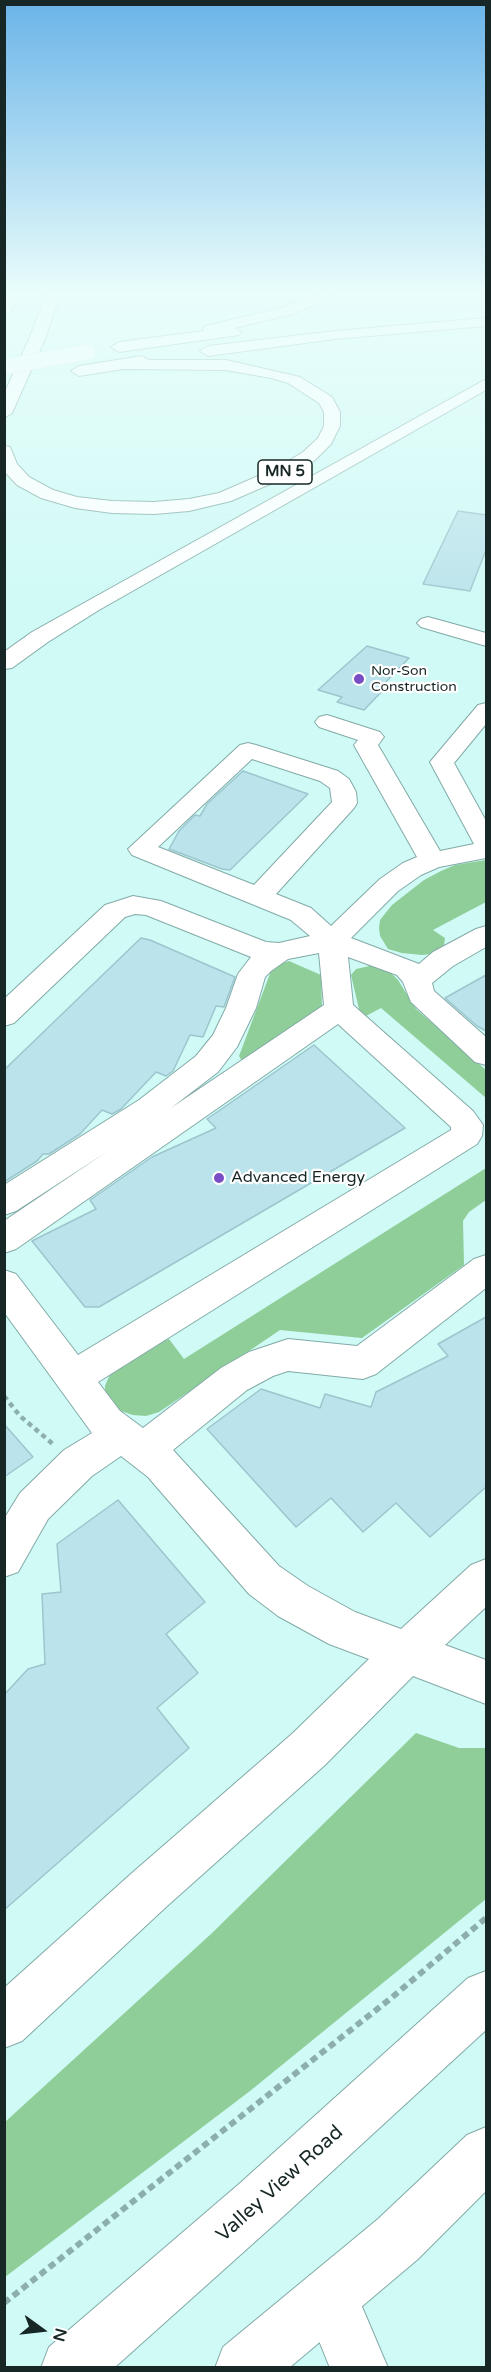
<!DOCTYPE html>
<style>
body{margin:0}
#map{position:relative;width:491px;height:2372px;overflow:hidden;background:#cffaf6;font-family:"Varela Round",sans-serif}
canvas{display:block}
.frame{position:absolute;inset:0;border:6px solid #172726;pointer-events:none}
.north{position:absolute;left:12px;top:2300px;width:60px;height:60px;-webkit-text-stroke:4px #fff;paint-order:stroke;rotate:105deg;font-size:16px;font-weight:700;line-height:24px;text-align:center;color:#172726}
.north::after{content:'';display:block;margin:auto;width:21px;height:27px;background:#172726;clip-path:polygon(50% 0,100% 100%,50% 72%,0 100%)}
</style>
<div id="map">
<canvas width="491" height="2372"></canvas>
<div class="frame"></div>
<div class="north">N</div>
</div>
<script>
const g = document.querySelector('canvas').getContext('2d');
g.lineJoin = 'round';
function fill(path, color) { g.fillStyle = color; g.fill(path, 'evenodd'); }
const toPath = rows => new Path2D(rows.map(r => 'M' + r).join(''));
function trace(path, color, width, dash) { g.strokeStyle = color; g.lineWidth = width; g.lineCap = dash ? 'butt' : 'round'; g.setLineDash(dash || []); g.stroke(path); }
function write(font, color, halo, rows, align = 'center') {
  g.font = font + ' "Varela Round",sans-serif'; g.lineWidth = 4.5; g.setLineDash([]); g.textBaseline = 'middle'; g.strokeStyle = halo; g.fillStyle = color; for (const [text, x, y, turn = 0] of rows) {
    g.save(); g.translate(x, y); g.rotate((+turn || 0) * Math.PI / 180); g.textAlign = isNaN(turn) ? turn : align; if (halo) g.strokeText(text, 0, 0); g.fillText(text, 0, 0); g.restore();
  }
}
const green = toPath([
 [486,860,486,902,433,930,445,938,444,945,431,954,422,955,402,953,388,949,380,936,379,928,380,920,392,905,424,880,441,871,455,865],
 [289,961,321,975,322,1009,243,1063,239,1056,271,971,282,963],
 [374,965,391,973,398,980,416,1009,486,1070,486,1098,381,1008,364,1017,360,1013,351,975,356,969],
 [486,1168,486,1200,469,1212,463,1221,464,1265,362,1338,280,1330,159,1412,146,1416,133,1415,121,1411,108,1398,105,1392,105,1386,110,1374,166,1340,169,1339,184,1359],
 [416,1733,459,1748,486,1748,486,1899,250,2091,5,2277,5,2122,211,1934]
]);
const building = toPath([
 [458,511,486,515,486,550,470,591,423,584,458,511],
 [367,646,409,658,382,686,386,687,364,710,337,702,342,697,318,690,367,646],
 [243,771,308,794,230,870,222,869,169,849,179,831,195,815,200,816,207,804,243,771],
 [141,938,150,940,235,977,224,1007,216,1006,203,1037,190,1035,173,1071,166,1076,156,1072,121,1109,112,1114,102,1110,80,1134,49,1154,43,1154,37,1161,4,1182,4,1070,141,938],
 [486,975,486,1031,477,1026,445,998,486,975],
 [314,1045,405,1128,99,1307,85,1307,32,1241,96,1209,90,1200,152,1157,216,1128,207,1119,314,1045],
 [486,1317,486,1487,430,1537,396,1503,363,1532,331,1498,296,1527,207,1429,261,1389,320,1408,325,1394,371,1407,376,1392,448,1356,438,1344,486,1317],
 [4,1424,33,1457,4,1477,4,1424],
 [118,1500,205,1602,166,1634,198,1673,157,1708,189,1748,4,1910,4,1695,28,1669,45,1664,42,1594,61,1592,57,1544,118,1500]
]);
const pathFar1 = toPath([
 [4,1396,20,1416,53,1444]
]);
const path = toPath([
 [4,2303,390,1999,486,1918]
]);
const minor = toPath([
 [428,617,486,633,486,646,421,627,417,623,421,619,428,617],
 [486,703,486,724,454,763,486,821,486,858,439,867,421,875,398,891,351,938,419,964,433,952,476,929,486,926,486,947,453,966,432,983,434,991,486,1037,486,1065,475,1062,411,1002,403,982,397,975,348,957,353,1005,473,1111,483,1125,482,1136,477,1144,98,1382,120,1411,143,1428,221,1368,249,1352,288,1339,357,1346,474,1259,486,1255,486,1288,376,1374,363,1379,288,1371,273,1376,247,1390,173,1450,279,1566,308,1586,355,1612,401,1629,471,1565,486,1559,486,1607,445,1645,486,1660,486,1704,413,1676,325,1765,166,1907,22,2041,4,2048,4,1988,132,1873,293,1733,369,1659,329,1644,278,1616,249,1594,148,1477,121,1456,92,1476,48,1519,18,1572,4,1577,4,1519,20,1493,64,1450,92,1433,4,1312,4,1270,16,1274,78,1355,451,1130,451,1127,338,1024,16,1249,4,1253,4,1221,108,1151,16,1211,4,1215,4,1185,139,1100,196,1056,213,1035,226,1008,238,974,251,957,146,915,135,914,125,917,14,1023,4,1026,4,999,105,905,133,896,161,901,266,942,279,943,310,936,291,920,132,855,128,849,240,745,248,743,256,745,338,771,349,779,356,792,357,803,354,808,276,894,311,908,331,926,380,879,403,863,417,857,354,745,358,740,319,727,315,722,319,717,327,715,380,732,384,737,378,745,440,851,474,844,430,762,478,705,486,703],
 [252,759,320,781,330,788,332,802,254,885,158,847,252,759],
 [319,953,324,1005,171,1108,218,1072,237,1047,256,1008,265,977,271,971,288,959,319,953],
 [329,2268,349,2276,388,2368,330,2368,301,2296,309,2276,329,2268]
]);
const major = toPath([
 [486,1971,486,2030,277,2222,114,2368,41,2368,49,2347,239,2184,468,1978,486,1971],
 [486,2127,486,2191,418,2259,289,2368,215,2368,223,2347,378,2219,467,2135,486,2127]
]);
const highway = toPath([
 [8,289,22,289,11,311,4,315,4,296,8,289],
 [48,289,62,289,45,339,12,413,4,418,4,394,29,339,48,289],
 [320,289,336,289,324,301,292,314,235,328,241,332,239,335,119,352,111,347,119,342,204,331,203,329,205,326,282,308,314,295,320,289],
 [486,318,486,326,335,339,208,356,200,351,208,346,335,331,486,318],
 [142,356,149,360,226,360,300,377,332,397,340,412,340,426,331,444,315,460,291,475,231,501,189,511,154,514,112,513,75,508,41,498,17,485,4,471,4,446,10,447,17,464,29,477,53,490,77,497,112,501,154,502,189,499,219,493,279,467,303,452,318,438,324,426,324,412,319,403,288,383,271,378,226,370,123,369,79,376,71,371,79,366,142,356],
 [486,379,486,390,99,610,48,642,12,668,4,669,4,652,32,632,486,379]
]);
const highwayBridge = toPath([
 [4,367,87,352]
]);
const markers = [
 [359,679,6,"#794dc6"],
 [219,1178,6,"#794dc6"]
];
const farPoinames = [
 ["Nor-Son",371,671],
 ["Construction",371,687]
];
const shields = [
 [285,472,54]
];
const shieldNames = [
 ["MN 5",285,472]
];
const poiNames = [
 ["Advanced Energy",231,1178]
];
const nearStreetnames = [
 ["Valley View Road",280,2184,-42]
];
fill(green, '#8fce98');
fill(building, '#bae3eb');
trace(building, '#9dc5cd', 1.5);
trace(minor, '#82aaa7', 2);
trace(major, '#82aaa7', 2);
trace(highway, '#82aaa7', 2);
trace(pathFar1, '#8dafac', 4.5, [5, 4]);
trace(path, '#8dafac', 6, [7, 4.5]);
fill(minor, '#fff');
fill(major, '#fff');
fill(highway, '#fff');
trace(highwayBridge, '#82aaa7', 16, []);
trace(highwayBridge, '#fff', 16);
const sky = g.createLinearGradient(0, 0, 0, 621);
sky.addColorStop(0, '#6ab4e8');
sky.addColorStop(0.47, '#e9fdfb');
sky.addColorStop(1, '#e9fdfb00');
g.fillStyle = sky;
g.fillRect(0, 0, 491, 621);
for (const [x, y, r, color] of markers) { const dot = new Path2D(); dot.arc(x, y, r, 0, 2 * Math.PI); g.fillStyle = color; g.fill(dot); trace(dot, '#fff', 2); }
write('14px', '#172726', '#fff', farPoinames, 'left');
for (const [x, y, w] of shields) { const box = new Path2D(); box.roundRect(x - w / 2, y - 12, w, 24, 4.5); g.fillStyle = '#fff'; g.fill(box); trace(box, '#172726', 1.5); }
write('bold 15px', '#172726', null, shieldNames);
write('16px', '#172726', '#fff', poiNames, 'left');
write('20px', '#172726', '#fff', nearStreetnames);
</script>
